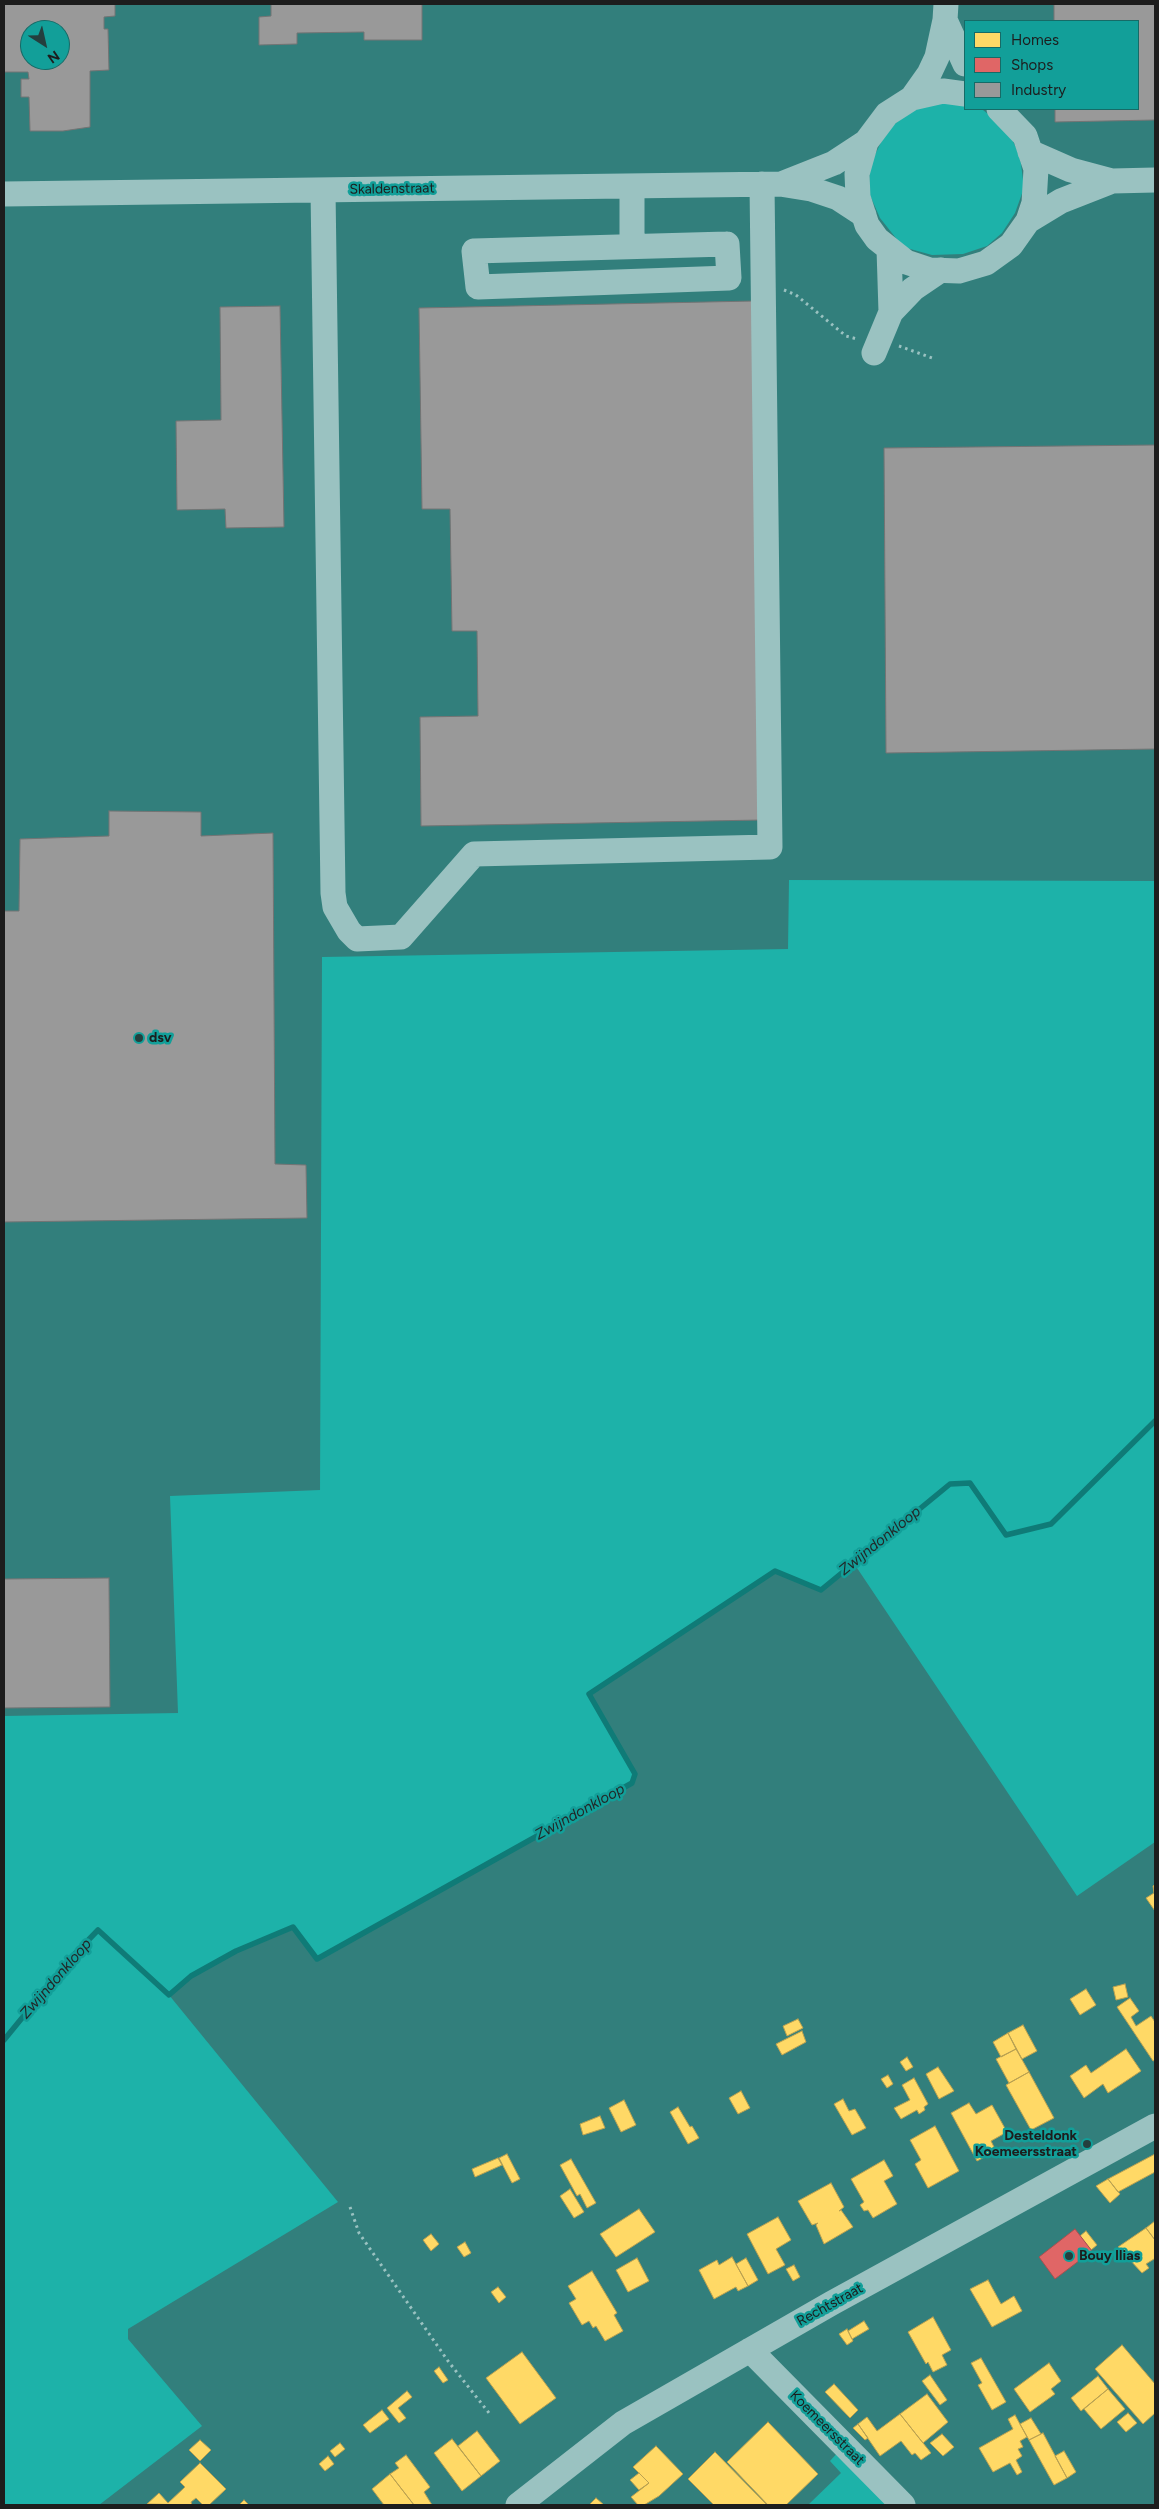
<!DOCTYPE html>
<style>
body{margin:0}
#map{position:relative;width:1159px;height:2509px;overflow:hidden;background:#327f7c;font-family:Figtree,sans-serif}
canvas{display:block}
.frame{position:absolute;inset:0;border:5px solid #1d1d1d;pointer-events:none}
.legend{position:absolute;left:964px;top:20px;width:175px;height:90px;box-sizing:border-box;background:#129f99;border:1px solid #166b67;margin:0;padding:6px 9px;list-style:none;font-size:15px;color:#1d1d1d}
.legend li{display:flex;align-items:center;gap:10px;height:25px}
.legend b{width:25px;border:1px solid #166b67}
.north{position:absolute;left:20px;top:20px;width:50px;height:50px;box-sizing:border-box;background:#129f99;border:1px solid #166b67;border-radius:50%;rotate:145deg;font-size:14px;font-weight:700;line-height:20px;text-align:center;color:#1d1d1d}
.north::after{content:'';display:block;margin:auto;width:18px;height:22px;background:#243f3e;clip-path:polygon(50% 0,100% 100%,50% 72%,0 100%)}
</style>
<div id="map">
<canvas width="1159" height="2509"></canvas>
<div class="frame"></div>
<ul class="legend">
<li><b style="height:14px;background:#ffd966"></b>Homes</li>
<li><b style="height:14px;background:#e06666"></b>Shops</li>
<li><b style="height:14px;background:#999"></b>Industry</li>
</ul>
<div class="north">N</div>
</div>
<script>
const g = document.querySelector('canvas').getContext('2d');
g.lineJoin = 'round';
function fill(path, color) { g.fillStyle = color; g.fill(path, 'evenodd'); }
const toPath = rows => new Path2D(rows.map(r => 'M' + r).join(''));
function trace(path, color, width, dash) { g.strokeStyle = color; g.lineWidth = width; g.lineCap = dash ? 'butt' : 'round'; g.setLineDash(dash || []); g.stroke(path); }
function write(font, color, halo, rows, align = 'center') {
  g.font = font + ' Figtree,sans-serif'; g.lineWidth = 5; g.setLineDash([]); g.textBaseline = 'middle'; g.strokeStyle = halo; g.fillStyle = color; for (const [text, x, y, turn = 0] of rows) {
    g.save(); g.translate(x, y); g.rotate((+turn || 0) * Math.PI / 180); g.textAlign = isNaN(turn) ? turn : align; if (halo) g.strokeText(text, 0, 0); g.fillText(text, 0, 0); g.restore();
  }
}
const green = toPath([
 [950,101,965,105,965,109,983,110,1007,129,1020,156,1024,188,1015,213,1002,233,987,246,963,254,932,255,903,247,880,218,869,193,870,165,887,130,915,108],
 [789,880,1155,881,1155,1842,1077,1896,855,1565,821,1590,775,1571,589,1694,635,1774,632,1783,317,1959,293,1927,236,1951,191,1976,169,1995,338,2202,128,2329,128,2339,202,2426,99,2505,4,2505,4,1716,178,1713,170,1496,320,1490,322,957,788,949],
 [839,2451,893,2505,808,2505,841,2473,830,2461]
]);
const homes = toPath([
 [1155,1884,1155,1911,1146,1898,1154,1893,1153,1886,1155,1884],
 [1125,1984,1128,1997,1116,2000,1113,1987,1125,1984],
 [1086,1989,1096,2005,1080,2015,1070,1999,1086,1989],
 [1130,1998,1139,2011,1131,2017,1136,2026,1151,2016,1155,2022,1155,2060,1153,2061,1117,2007,1130,1998],
 [798,2019,803,2028,787,2036,783,2026,798,2019],
 [1023,2025,1037,2051,1022,2059,1008,2033,1023,2025],
 [802,2031,806,2042,782,2055,776,2044,802,2031],
 [1008,2033,1016,2049,1001,2057,993,2042,1008,2033],
 [1016,2049,1029,2072,1009,2083,996,2059,1016,2049],
 [1126,2049,1141,2071,1108,2093,1103,2084,1084,2098,1070,2076,1086,2065,1091,2073,1126,2049],
 [907,2057,913,2067,906,2071,900,2062,907,2057],
 [938,2067,954,2091,939,2099,926,2074,938,2067],
 [1029,2072,1054,2118,1031,2130,1006,2085,1029,2072],
 [888,2075,893,2084,887,2088,881,2079,888,2075],
 [914,2078,928,2104,924,2107,925,2110,919,2114,917,2110,901,2119,894,2108,910,2100,902,2085,914,2078],
 [741,2091,750,2108,738,2114,729,2098,741,2091],
 [843,2099,849,2111,855,2109,866,2128,852,2135,834,2104,843,2099],
 [624,2100,636,2125,621,2132,609,2108,624,2100],
 [969,2103,976,2114,992,2105,1007,2132,991,2141,996,2151,977,2161,951,2113,969,2103],
 [678,2107,690,2127,692,2126,699,2138,688,2144,670,2112,678,2107],
 [600,2116,605,2128,583,2135,580,2124,600,2116],
 [935,2126,959,2171,928,2188,915,2164,921,2160,910,2140,935,2126],
 [507,2154,520,2179,512,2183,499,2158,507,2154],
 [1155,2154,1155,2172,1118,2192,1108,2179,1155,2154],
 [498,2158,502,2165,475,2177,472,2169,498,2158],
 [571,2159,596,2203,587,2208,580,2194,577,2196,560,2165,571,2159],
 [884,2160,893,2176,884,2181,897,2204,873,2218,868,2210,864,2211,860,2205,864,2202,851,2179,884,2160],
 [1108,2179,1120,2194,1110,2203,1096,2186,1108,2179],
 [831,2183,844,2207,839,2211,841,2210,853,2227,824,2244,816,2225,818,2223,812,2225,798,2201,831,2183],
 [570,2189,584,2212,574,2218,560,2196,570,2189],
 [639,2209,655,2232,616,2257,600,2234,639,2209],
 [778,2217,791,2240,776,2249,785,2265,768,2274,747,2234,778,2217],
 [1155,2221,1155,2240,1146,2228,1155,2221],
 [1146,2228,1155,2240,1155,2261,1154,2259,1146,2264,1149,2268,1142,2273,1118,2247,1146,2228],
 [1086,2231,1097,2245,1091,2250,1080,2236,1086,2231],
 [431,2234,439,2244,431,2251,423,2240,431,2234],
 [465,2242,471,2253,464,2257,457,2247,465,2242],
 [732,2257,748,2286,738,2291,736,2287,714,2299,699,2270,717,2260,719,2265,732,2257],
 [637,2258,649,2281,628,2292,616,2270,637,2258],
 [746,2258,758,2280,748,2286,736,2264,746,2258],
 [794,2265,800,2277,793,2281,786,2269,794,2265],
 [592,2271,617,2313,614,2315,623,2331,605,2341,596,2326,593,2328,589,2321,582,2325,569,2303,576,2299,568,2286,592,2271],
 [988,2280,1001,2304,1014,2296,1022,2311,992,2327,970,2289,988,2280],
 [498,2287,506,2297,499,2303,491,2292,498,2287],
 [933,2317,951,2350,942,2355,947,2365,933,2372,928,2362,926,2364,908,2332,933,2317],
 [864,2321,869,2329,852,2339,848,2331,864,2321],
 [847,2329,853,2341,847,2345,839,2334,847,2329],
 [1122,2345,1155,2384,1155,2413,1143,2424,1095,2369,1122,2345],
 [522,2352,556,2398,520,2424,486,2378,522,2352],
 [981,2358,1006,2402,992,2410,978,2385,982,2383,971,2363,981,2358],
 [1049,2363,1061,2381,1051,2389,1055,2394,1030,2412,1014,2389,1049,2363],
 [439,2367,448,2380,443,2383,434,2371,439,2367],
 [930,2375,947,2400,940,2405,922,2381,930,2375],
 [1098,2376,1108,2389,1081,2411,1071,2398,1098,2376],
 [834,2384,858,2410,850,2418,825,2392,834,2384],
 [1108,2389,1125,2409,1101,2429,1084,2409,1108,2389],
 [407,2391,412,2397,398,2408,406,2418,399,2423,387,2408,407,2391],
 [927,2394,948,2422,923,2443,900,2414,927,2394],
 [382,2410,389,2419,370,2433,363,2425,382,2410],
 [1128,2413,1137,2423,1126,2432,1117,2422,1128,2413],
 [900,2414,931,2453,921,2460,915,2453,912,2455,901,2441,880,2456,858,2424,867,2417,877,2431,900,2414],
 [1015,2415,1027,2437,1020,2441,1023,2447,1018,2449,1022,2456,1016,2460,1022,2472,1017,2475,1010,2463,993,2472,979,2448,1013,2429,1008,2419,1015,2415],
 [1031,2418,1041,2434,1029,2440,1020,2424,1031,2418],
 [768,2422,818,2474,786,2505,768,2505,727,2462,768,2422],
 [858,2424,868,2438,865,2440,853,2428,858,2424],
 [477,2431,500,2461,481,2476,458,2446,477,2431],
 [1043,2433,1067,2478,1054,2485,1029,2440,1043,2433],
 [942,2434,954,2447,943,2456,930,2443,942,2434],
 [452,2439,481,2476,462,2491,434,2453,452,2439],
 [200,2440,211,2450,200,2461,189,2450,200,2440],
 [340,2443,345,2449,335,2457,330,2451,340,2443],
 [656,2446,683,2474,659,2496,644,2505,638,2505,631,2497,649,2483,633,2467,656,2446],
 [1064,2451,1076,2472,1067,2478,1055,2456,1064,2451],
 [715,2452,767,2505,714,2505,688,2479,715,2452],
 [406,2455,430,2487,424,2492,432,2505,414,2505,390,2474,399,2468,395,2463,406,2455],
 [328,2456,334,2464,325,2471,319,2464,328,2456],
 [200,2463,226,2489,209,2505,203,2505,196,2498,191,2502,192,2505,147,2504,159,2493,168,2503,185,2487,180,2482,200,2463],
 [639,2473,649,2483,639,2490,630,2480,639,2473],
 [390,2474,414,2505,384,2505,372,2489,390,2474],
 [596,2498,604,2505,589,2505,596,2498],
 [244,2500,249,2505,239,2505,244,2500]
]);
const shops = toPath([
 [1075,2229,1092,2251,1055,2279,1039,2257,1075,2229]
]);
const industry = toPath([
 [4,4,115,4,115,16,104,17,104,29,108,29,109,70,90,71,90,127,63,131,30,131,29,97,21,97,21,79,29,79,28,72,4,72,4,4],
 [30,30,60,30,60,60,30,60,30,30],
 [271,4,422,4,422,40,364,40,364,32,297,33,297,44,259,45,259,17,271,16,271,4],
 [1054,4,1155,4,1155,120,1055,122,1055,109,1138,109,1138,21,1054,21,1054,4],
 [754,301,762,820,421,826,420,717,478,716,477,631,452,631,450,509,422,509,419,308,754,301],
 [280,306,284,527,226,528,225,509,177,510,176,421,221,420,220,307,280,306],
 [1155,445,1155,749,886,753,884,448,1155,445],
 [109,811,201,812,201,836,273,833,275,1164,306,1165,307,1218,4,1222,4,911,19,911,20,839,109,836,109,811],
 [109,1578,110,1707,4,1708,4,1579,109,1578]
]);
const stream = toPath([
 [4,2040,71,1958,98,1930,169,1995,191,1976,236,1951,293,1927,317,1959,632,1783,635,1774,589,1694,775,1571,821,1590,950,1484,970,1483,1006,1535,1051,1524,1155,1421]
]);
const path = toPath([
 [784,290,796,295,846,336,857,339],
 [899,346,935,359],
 [350,2207,359,2233,448,2361,489,2413]
]);
const minor = toPath([
 [945,20,965,64],
 [965,94,943,91,912,98,887,114,866,142,857,174,858,197,867,225,877,239,906,262,930,270,959,271,986,263,1011,245,1028,221,1034,203,1036,169,1025,136,999,109],
 [912,98,929,74,937,57,945,20,946,4],
 [1030,152,1071,170,1112,181,1155,180],
 [781,184,834,163,866,142],
 [632,186,632,246],
 [323,190,333,893,335,907,349,931,357,939,401,937,474,854,770,847,762,184],
 [4,194,780,184,811,189,838,198,864,215],
 [1028,221,1061,201,1112,181],
 [727,244,729,278,478,287,474,251,727,244],
 [889,249,891,312],
 [874,353,891,312,913,289,941,270],
 [750,2350,903,2505],
 [518,2505,623,2423,832,2303,1155,2126]
]);
const markers = [
 [139,1038,5,"#243f3e"],
 [1087,2144,5,"#243f3e"],
 [1069,2256,5,"#243f3e"]
];
const streetNames = [
 ["Skaldenstraat",392,189,-1],
 ["Rechtstraat",830,2305,-29],
 ["Koemeersstraat",827,2428,45]
];
const poiNames = [
 ["dsv",149,1038],
 ["Desteldonk",1077,2136,"right"],
 ["Koemeersstraat",1077,2152,"right"],
 ["Bouy Ilias",1079,2256]
];
const waterNames = [
 ["Zwijndonkloop",880,1541,-39],
 ["Zwijndonkloop",580,1812,-29],
 ["Zwijndonkloop",56,1979,-49]
];
fill(green, '#1db2a9');
fill(homes, '#ffd966');
trace(homes, '#bba150', 1);
fill(shops, '#e06666');
trace(shops, '#a65050', 1);
fill(industry, '#999');
trace(industry, '#747474', 1);
trace(stream, '#0f7b77', 5.5);
trace(path, '#9ac2c1', 3, [2.5, 4]);
trace(minor, '#9ac2c1', 25);
for (const [x, y, r, color] of markers) { const dot = new Path2D(); dot.arc(x, y, r, 0, 2 * Math.PI); g.fillStyle = color; g.fill(dot); trace(dot, '#129f99', 2); }
write('14px', '#1d1d1d', '#129f99', streetNames);
write('bold 14px', '#1d1d1d', '#129f99', poiNames, 'left');
write('italic 15px', '#222828', '#129f99', waterNames);
</script>
